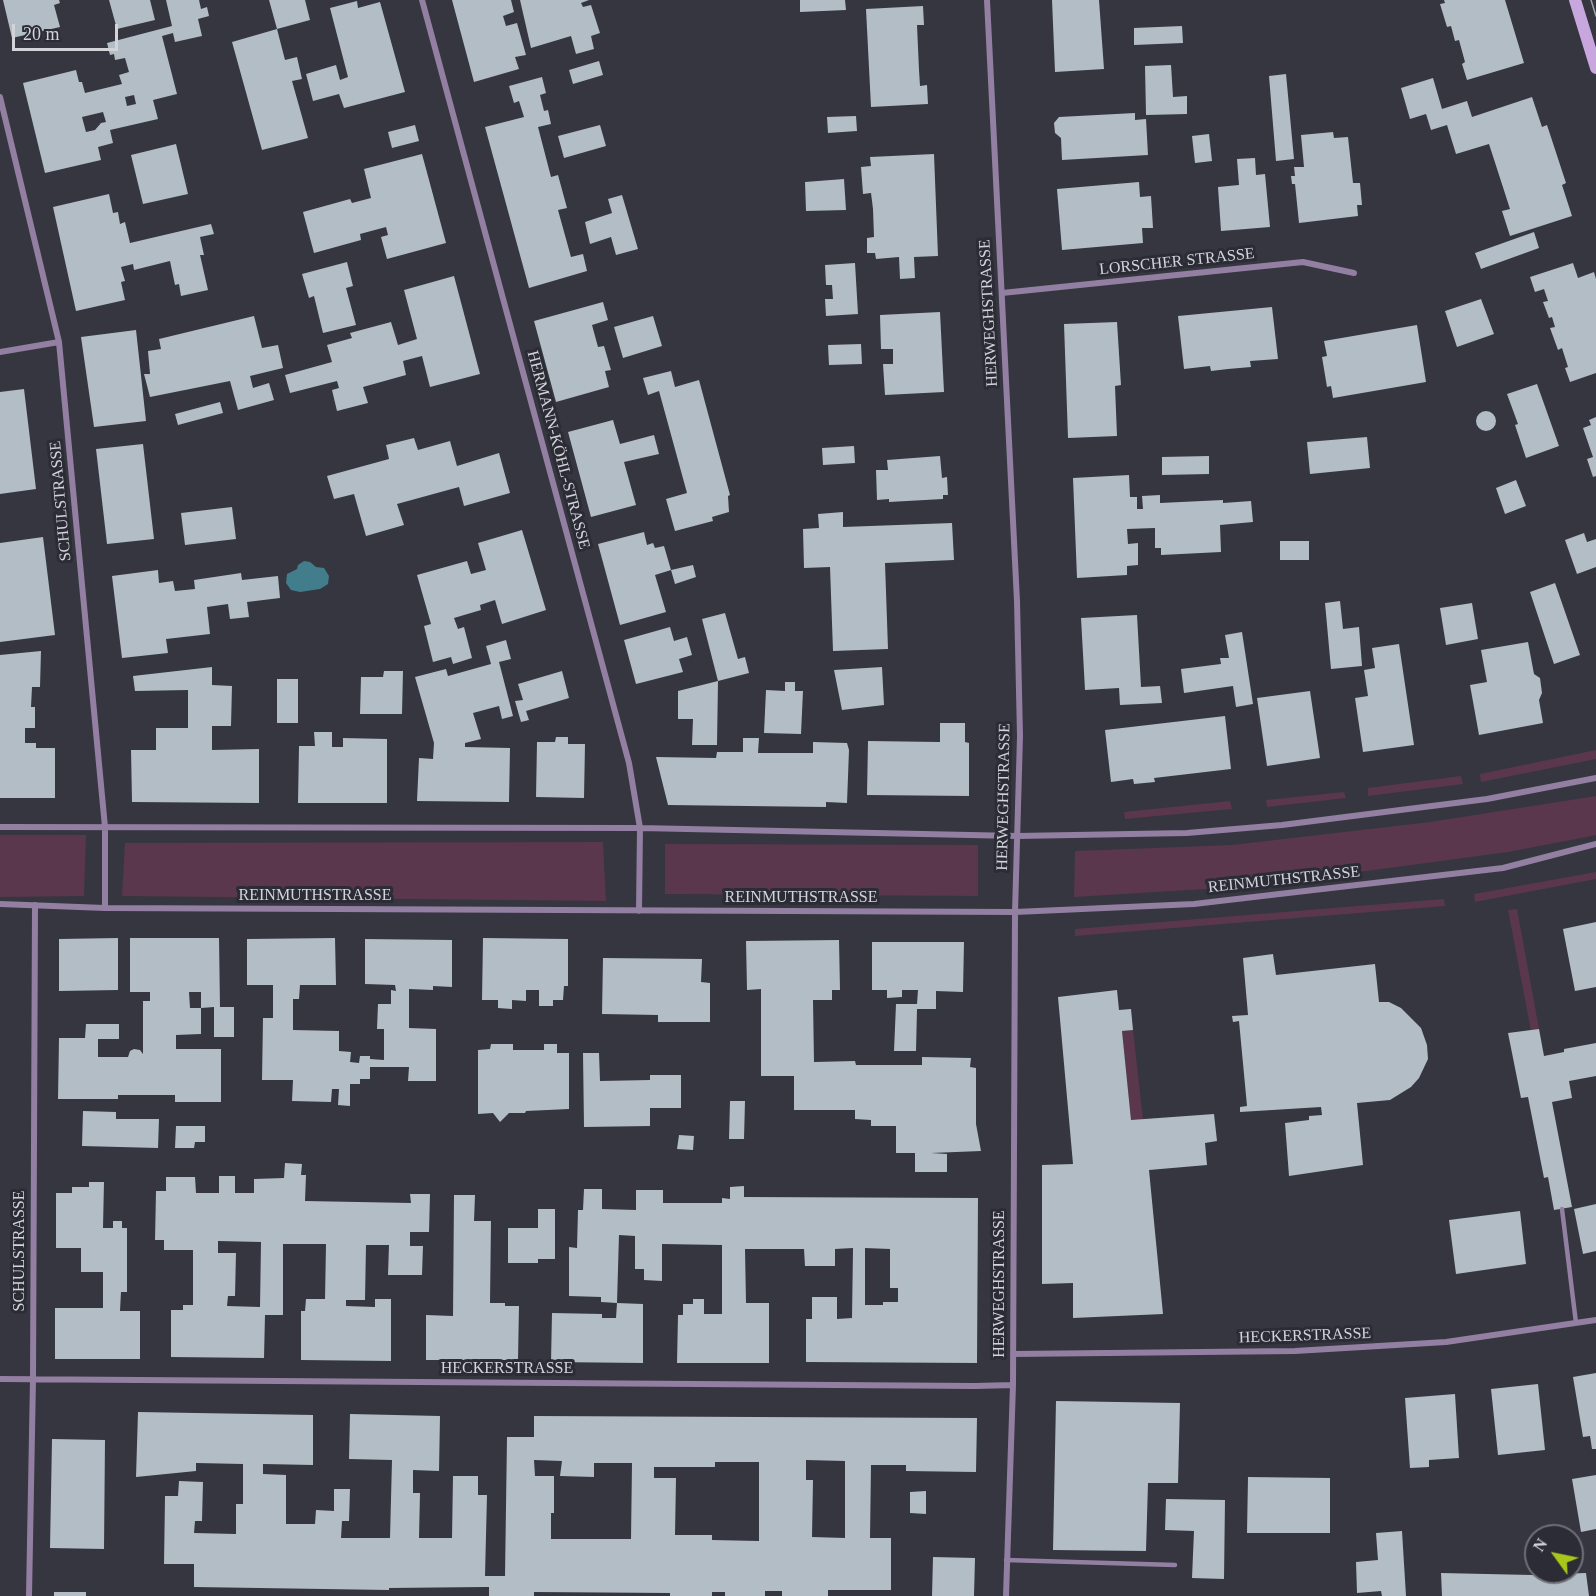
<!DOCTYPE html>
<meta charset="utf-8">
<style>
body{margin:0}
#map{position:relative;width:1596px;height:1596px;overflow:hidden;background:#353640;font-family:Georgia,serif}
canvas{display:block}
.north{position:absolute;left:1524px;top:1524px;width:60px;height:60px;box-sizing:border-box;background:#2b2c35;border:2px solid #6e6f77;border-radius:50%;rotate:303deg;font-size:16px;font-weight:700;line-height:24px;text-align:center;color:#d3d4da}
.north::after{content:'';display:block;margin:auto;width:21px;height:27px;background:#a9c71b;clip-path:polygon(50% 0,100% 100%,50% 72%,0 100%)}
.scale{position:absolute;left:12px;top:24px;width:106px;height:27px;box-sizing:border-box;border:3px solid #d3d4da;border-top:0;padding-left:8px;font-size:18px;line-height:21px;white-space:nowrap;color:#d3d4da;-webkit-text-stroke:4px #2b2c35;paint-order:stroke}
</style>
<div id="map">
<canvas width="1596" height="1596"></canvas>
<div class="north">N</div>
<div class="scale">20 m</div>
</div>
<script>
const g = document.querySelector('canvas').getContext('2d');
g.lineJoin = 'round';
function fill(path, color) { g.fillStyle = color; g.fill(path, 'evenodd'); }
const toPath = rows => new Path2D(rows.map(r => 'M' + r).join(''));
function trace(path, color, width, dash) { g.strokeStyle = color; g.lineWidth = width; g.lineCap = dash ? 'butt' : 'round'; g.setLineDash(dash || []); g.stroke(path); }
function write(font, color, halo, rows, align = 'center') {
  g.font = font + ' Georgia,serif'; g.lineWidth = 6; g.setLineDash([]); g.textBaseline = 'middle'; g.strokeStyle = halo; g.fillStyle = color; for (const [text, x, y, turn = 0] of rows) {
    g.save(); g.translate(x, y); g.rotate((+turn || 0) * Math.PI / 180); g.textAlign = isNaN(turn) ? turn : align; if (halo) g.strokeText(text, 0, 0); g.fillText(text, 0, 0); g.restore();
  }
}
const green = toPath([
 [1596,750,1596,759,1481,782,1480,774],
 [1461,776,1463,784,1368,796,1368,788],
 [1344,792,1346,798,1267,807,1266,800],
 [1596,796,1596,835,1592,836,1508,852,1255,886,1074,897,1075,851,1232,845,1430,822],
 [1230,801,1232,809,1125,819,1124,812],
 [0,835,86,835,84,896,0,897],
 [603,842,606,901,122,896,125,843],
 [665,844,978,845,978,896,665,894],
 [1596,872,1596,879,1475,902,1474,894],
 [1444,899,1445,906,1075,936,1075,929],
 [1517,909,1539,1029,1531,1031,1508,910],
 [1133,1030,1143,1120,1131,1120,1122,1031]
]);
const water = toPath([
 [304,561,310,562,316,567,324,568,329,576,328,584,320,589,300,592,291,590,286,583,287,574,297,569,298,565]
]);
const building = toPath([
 [3,0,59,0,60,3,54,5,60,27,12,38],
 [109,0,150,0,155,20,117,29],
 [166,0,199,0,201,9,207,7,209,16,198,19,202,36,175,42,173,33,162,36,177,94,153,100,158,119,110,130,113,143,98,147,101,160,45,173,23,83,76,70,79,82,82,82,85,93,122,84,119,75,129,72,125,58,115,60,114,54,110,55,107,43,172,26],
 [134,95,136,104,127,106,125,97],
 [103,112,106,122,101,123,95,130,86,132,82,117],
 [269,0,305,0,310,20,277,29],
 [452,0,511,0,514,12,503,16,506,26,517,23,526,55,515,57,519,69,474,82],
 [520,0,589,0,581,3,583,7,591,5,600,33,591,36,594,49,576,54,571,36,531,48],
 [800,0,845,0,846,10,800,12],
 [1052,0,1099,0,1104,69,1055,72],
 [1444,0,1505,0,1524,63,1467,80,1462,64,1465,62,1459,40,1455,41,1451,26,1447,27,1440,4,1445,3],
 [357,1,358,8,380,2,405,92,344,108,339,94,313,101,306,74,336,65,340,80,348,77,330,8],
 [923,6,924,25,917,25,919,70,920,86,927,85,928,104,871,107,866,9],
 [1182,26,1183,43,1134,45,1134,28],
 [277,29,285,60,297,57,302,79,292,81,308,138,262,150,232,42],
 [599,61,603,75,573,84,569,70],
 [1171,65,1173,97,1187,96,1187,114,1146,115,1145,66],
 [1286,74,1294,159,1276,161,1269,76],
 [542,77,546,93,540,95,544,111,548,110,551,124,538,127,551,177,558,175,567,208,558,210,571,257,583,254,587,271,529,288,485,127,524,117,519,101,514,103,509,86],
 [1433,78,1442,109,1467,101,1472,117,1532,97,1542,127,1547,125,1566,183,1562,185,1572,216,1510,236,1502,211,1510,209,1489,144,1456,154,1447,125,1431,130,1426,114,1410,119,1401,88],
 [1135,113,1135,120,1146,119,1148,155,1062,160,1061,138,1055,133,1054,123,1059,117],
 [856,116,857,131,828,133,827,117],
 [415,125,419,141,392,148,388,132],
 [600,125,606,146,564,158,558,136],
 [1333,132,1334,138,1348,137,1353,183,1360,183,1362,205,1357,205,1358,216,1299,223,1295,184,1292,184,1291,176,1295,176,1294,167,1304,167,1301,135],
 [1209,134,1212,161,1195,163,1192,136],
 [176,144,188,194,143,204,131,155],
 [422,154,446,243,387,259,381,237,388,235,386,227,360,234,361,240,314,253,303,212,350,199,352,203,371,198,364,169],
 [934,154,938,256,914,257,915,278,900,279,899,257,876,259,875,253,867,253,867,238,874,237,873,209,871,193,863,194,861,167,871,166,870,157],
 [1255,158,1256,175,1265,174,1270,227,1221,231,1218,187,1239,185,1237,159],
 [844,179,846,210,806,211,805,182],
 [1139,182,1140,197,1151,196,1153,228,1142,228,1143,243,1062,250,1057,189],
 [109,194,113,213,118,212,120,224,125,222,130,243,211,224,214,234,200,237,204,255,200,255,208,290,181,296,179,284,175,285,170,261,134,270,133,264,121,267,125,281,121,282,125,300,76,311,53,207],
 [622,195,638,249,616,255,611,237,590,244,585,222,612,213,608,199],
 [1534,232,1539,248,1481,269,1475,253],
 [347,262,353,286,346,288,356,325,323,333,314,296,309,298,302,274],
 [855,263,858,314,826,316,825,299,833,299,832,285,826,285,825,265],
 [1573,263,1578,278,1594,272,1596,279,1596,373,1570,382,1565,368,1568,367,1562,348,1558,350,1550,328,1555,327,1552,317,1549,318,1543,302,1548,301,1544,289,1535,292,1530,277],
 [454,276,480,374,430,387,422,356,403,361,406,375,363,387,368,403,337,411,332,390,339,388,337,381,290,393,285,375,332,362,327,345,352,338,350,333,391,322,398,345,417,339,404,290],
 [1481,299,1494,334,1457,347,1445,311],
 [603,302,608,320,592,325,598,347,604,346,611,370,605,371,609,387,556,402,534,321],
 [1272,307,1278,359,1250,361,1251,367,1228,369,1211,371,1210,366,1184,369,1178,316],
 [940,312,944,392,885,395,883,364,893,364,893,349,881,349,880,315],
 [254,316,262,348,278,345,283,368,250,376,253,388,269,383,274,400,238,410,230,381,150,397,144,374,150,374,148,351,161,349,159,339],
 [653,316,662,346,623,358,614,327],
 [1117,322,1121,385,1115,386,1117,436,1068,438,1064,324],
 [1417,325,1426,382,1333,398,1331,386,1327,387,1322,357,1327,356,1324,341],
 [136,330,146,421,94,427,81,337],
 [861,344,862,364,829,365,828,345],
 [671,371,675,387,699,380,730,495,728,496,729,512,712,517,713,521,675,531,666,499,687,493,659,391,648,395,643,378],
 [1537,384,1559,446,1526,458,1515,425,1518,424,1507,394],
 [24,389,36,489,0,494,0,392],
 [220,402,223,413,178,425,175,414],
 '1476 421a10 10 0 1 1 20 0a10 10 0 1 1-20 0Z',
 [1596,417,1596,476,1593,477,1587,459,1593,457,1583,428,1591,425,1589,420],
 [613,420,620,444,654,435,659,454,624,462,636,505,591,517,568,432],
 [1367,437,1370,468,1310,474,1307,442],
 [414,438,418,450,450,441,457,466,499,453,510,493,464,506,459,487,397,504,404,525,366,536,354,494,334,499,327,476,389,459,386,445],
 [143,444,154,539,107,544,96,449],
 [854,446,855,463,823,465,822,448],
 [940,456,942,478,947,477,948,495,943,495,943,499,889,502,889,499,877,500,876,470,888,470,887,460],
 [1209,456,1209,474,1162,475,1162,457],
 [1129,475,1130,497,1137,497,1137,509,1143,509,1142,496,1160,495,1160,503,1223,500,1223,503,1251,501,1253,522,1220,525,1221,552,1161,555,1161,548,1155,548,1155,528,1127,529,1128,544,1138,543,1138,565,1127,566,1127,575,1077,578,1073,478],
 [1516,480,1526,506,1505,514,1496,488],
 [232,507,236,539,185,545,181,513],
 [843,512,843,527,952,523,954,560,885,563,888,649,833,651,830,567,804,568,803,529,819,528,818,514],
 [522,530,546,610,502,624,495,600,480,605,481,610,454,618,458,629,464,627,472,658,453,664,451,657,433,662,424,626,431,624,417,575,467,561,471,574,486,570,478,543],
 [644,532,647,545,653,543,655,548,664,546,671,570,655,575,666,612,620,625,598,544],
 [1584,533,1587,542,1596,539,1596,567,1577,574,1565,540],
 [43,537,55,635,0,642,0,543],
 [1280,541,1309,541,1309,560,1280,560],
 [693,565,696,577,675,584,671,570],
 [158,570,159,583,173,581,175,591,195,589,194,580,241,573,242,580,278,576,280,598,247,602,249,617,230,619,228,604,207,607,210,634,166,639,168,653,122,658,112,576],
 [1555,583,1580,655,1554,664,1530,592],
 [1340,601,1343,629,1359,627,1362,666,1331,669,1325,603],
 [1472,603,1478,639,1446,645,1440,608],
 [725,613,738,659,745,657,749,673,718,681,717,745,692,745,693,719,678,719,678,691,718,681,702,619],
 [1137,615,1141,687,1160,686,1162,703,1120,705,1119,688,1085,690,1081,618],
 [670,627,674,641,687,637,692,655,679,659,683,672,636,684,624,640],
 [1242,632,1253,704,1236,707,1233,686,1184,693,1181,669,1221,664,1220,658,1229,658,1225,635],
 [506,640,511,659,499,662,513,716,502,719,499,706,473,713,481,739,465,743,465,747,510,748,509,802,417,801,419,758,433,759,434,743,415,677,446,669,448,676,491,664,486,646],
 [1528,642,1534,674,1540,678,1542,693,1539,700,1543,723,1479,735,1470,685,1487,682,1481,650],
 [1399,644,1414,745,1363,752,1355,698,1368,696,1364,670,1375,668,1372,648],
 [41,651,40,687,32,687,31,707,35,707,35,728,25,728,25,743,36,743,36,748,55,748,55,798,0,798,0,655],
 [212,667,212,685,232,686,231,726,212,726,212,750,259,749,259,803,132,802,131,750,156,750,156,728,188,728,188,690,135,691,133,676],
 [882,667,884,705,842,710,834,670],
 [384,671,403,671,402,714,360,714,361,677,383,677],
 [562,671,569,698,526,711,529,720,521,722,515,701,523,700,518,684],
 [277,679,298,679,298,723,277,723],
 [785,682,795,682,795,691,803,691,801,734,764,733,766,690,785,691],
 [1310,691,1320,758,1267,766,1257,698],
 [1225,716,1231,769,1154,778,1155,782,1134,784,1133,779,1111,782,1105,730],
 [940,723,965,723,965,742,969,743,969,796,867,795,868,741,940,742],
 [314,732,332,732,332,747,343,747,343,738,387,739,387,803,298,803,299,746,315,746],
 [556,737,568,737,568,744,585,744,584,798,536,797,537,742,555,742],
 [743,738,759,738,758,753,813,753,813,742,847,743,849,750,847,803,826,802,826,807,668,805,656,757,716,758,717,752,743,752],
 [1596,922,1596,987,1575,991,1563,929],
 [118,938,118,990,59,991,59,939],
 [130,938,219,938,220,1007,234,1007,234,1037,214,1037,214,1007,201,1008,201,992,189,992,190,1008,201,1008,201,1034,176,1035,176,1049,221,1049,221,1102,175,1102,175,1095,118,1095,118,1099,58,1099,59,1038,85,1038,86,1024,119,1024,119,1039,98,1039,98,1057,128,1057,130,1051,134,1049,140,1050,143,1054,143,1001,150,1001,150,992,130,992],
 [335,938,336,985,300,985,299,999,293,999,293,1030,339,1031,339,1051,351,1052,350,1062,359,1063,360,1056,370,1056,370,1059,384,1060,384,1029,377,1029,378,1004,391,1004,391,990,396,991,395,985,365,984,365,939,452,940,452,987,433,986,433,990,409,989,409,1028,436,1029,436,1081,408,1081,409,1067,370,1067,370,1079,360,1079,360,1084,350,1084,350,1106,338,1105,339,1089,332,1089,331,1102,292,1101,293,1080,262,1080,263,1018,273,1018,273,985,247,985,247,939],
 [483,938,568,939,568,986,564,986,563,1000,553,1000,553,1006,539,1006,539,990,526,990,526,1001,512,1000,512,1009,498,1008,498,1000,482,1000],
 [839,940,840,990,832,990,832,1000,813,1000,814,1062,855,1061,856,1065,922,1065,922,1057,971,1058,970,1067,976,1068,976,1124,981,1151,931,1153,947,1154,947,1172,915,1172,915,1153,896,1153,896,1126,871,1126,871,1120,855,1119,855,1110,794,1110,794,1076,761,1076,761,989,747,990,746,941],
 [872,942,964,942,963,992,936,991,936,1009,917,1009,916,1051,894,1051,896,1004,917,1004,918,990,902,990,902,997,887,998,887,990,872,990],
 [1273,954,1276,975,1375,964,1379,1002,1389,1002,1401,1008,1421,1028,1427,1045,1428,1059,1419,1078,1411,1087,1390,1100,1357,1103,1363,1165,1289,1176,1285,1123,1309,1120,1309,1116,1322,1115,1321,1107,1240,1112,1240,1107,1247,1106,1239,1021,1233,1022,1232,1016,1248,1015,1243,958],
 [603,958,702,959,701,982,710,983,710,1022,658,1022,658,1015,602,1014],
 [1117,990,1119,1010,1131,1009,1133,1030,1122,1031,1131,1120,1214,1114,1217,1141,1205,1143,1207,1165,1149,1170,1163,1314,1073,1318,1073,1283,1042,1284,1042,1165,1073,1164,1058,997],
 [1539,1029,1544,1056,1564,1052,1564,1049,1596,1043,1596,1076,1569,1081,1572,1098,1552,1102,1572,1207,1554,1210,1548,1177,1544,1178,1528,1097,1521,1098,1508,1033],
 [491,1044,513,1044,513,1050,544,1050,544,1044,557,1044,557,1053,569,1053,569,1109,526,1111,525,1113,509,1113,500,1122,493,1113,478,1114,478,1050,490,1049],
 [583,1053,599,1053,600,1081,650,1080,650,1075,681,1075,681,1108,650,1108,650,1126,584,1127],
 [730,1101,745,1101,744,1139,729,1139],
 [83,1111,116,1112,116,1119,159,1119,158,1148,82,1146],
 [176,1126,205,1126,205,1142,195,1142,194,1148,175,1148],
 [679,1135,694,1136,693,1150,677,1149],
 [285,1163,302,1164,301,1175,306,1175,305,1201,411,1203,410,1194,430,1194,429,1232,410,1232,410,1246,423,1246,422,1275,388,1275,389,1245,366,1245,365,1300,346,1300,346,1306,375,1307,375,1299,391,1299,391,1361,301,1360,301,1311,305,1311,306,1299,325,1299,326,1244,283,1244,283,1315,265,1315,264,1358,171,1357,171,1310,183,1310,183,1305,193,1305,193,1250,164,1250,164,1240,155,1240,156,1191,166,1191,166,1177,195,1177,196,1193,219,1193,219,1176,235,1176,235,1193,254,1193,254,1179,284,1178],
 [218,1241,261,1242,260,1307,227,1306,228,1296,235,1296,236,1253,218,1253],
 [89,1182,104,1182,103,1228,113,1228,113,1221,122,1221,122,1228,127,1228,127,1292,121,1292,120,1311,140,1311,140,1359,55,1359,55,1308,103,1308,103,1272,81,1272,81,1248,56,1248,56,1193,72,1193,72,1187,89,1187],
 [744,1186,744,1197,978,1198,977,1363,806,1362,806,1319,812,1319,812,1297,837,1297,837,1319,852,1318,853,1248,835,1249,835,1266,805,1266,804,1249,745,1249,746,1303,769,1303,769,1363,677,1363,678,1315,683,1315,683,1304,693,1304,693,1299,704,1299,704,1314,722,1314,722,1245,662,1244,662,1281,644,1280,644,1269,635,1269,635,1236,619,1235,617,1303,601,1302,601,1297,569,1296,569,1247,577,1248,578,1210,583,1210,584,1189,602,1189,602,1209,636,1210,636,1190,663,1190,663,1203,722,1203,722,1198,730,1199,730,1187],
 [865,1248,890,1249,890,1288,898,1288,898,1302,883,1302,883,1305,865,1305],
 [454,1195,475,1195,474,1221,491,1221,490,1303,505,1303,505,1306,519,1306,518,1360,426,1360,426,1315,453,1316],
 [1596,1204,1596,1251,1583,1254,1574,1209],
 [538,1209,555,1209,555,1259,538,1259,538,1263,508,1263,508,1228,538,1228],
 [1520,1211,1526,1264,1456,1274,1449,1220],
 [617,1303,643,1304,643,1363,551,1362,552,1313,602,1314,602,1318,616,1318],
 [1596,1373,1596,1449,1592,1449,1590,1436,1583,1437,1573,1377],
 [1538,1384,1545,1450,1498,1455,1491,1389],
 [1455,1394,1459,1458,1429,1460,1429,1467,1410,1468,1405,1398],
 [1056,1401,1180,1403,1178,1483,1148,1483,1146,1551,1053,1550],
 [138,1412,313,1415,313,1465,263,1464,263,1474,286,1475,286,1524,315,1524,316,1510,334,1511,334,1489,350,1489,349,1521,342,1521,341,1538,390,1538,392,1460,349,1459,350,1414,440,1416,439,1471,413,1470,413,1493,420,1493,419,1538,452,1538,453,1476,478,1476,478,1495,487,1495,485,1576,505,1576,507,1437,534,1437,534,1416,977,1418,976,1472,906,1471,906,1465,871,1465,870,1538,891,1538,891,1590,828,1590,828,1596,782,1596,782,1591,765,1591,765,1596,725,1596,725,1592,712,1592,712,1596,670,1596,670,1593,534,1592,534,1596,489,1596,489,1587,485,1587,389,1588,389,1590,194,1587,194,1564,164,1564,165,1496,178,1496,179,1481,203,1482,202,1521,195,1521,194,1533,236,1534,236,1504,243,1504,243,1464,196,1463,196,1471,136,1477],
 [534,1460,562,1461,560,1476,594,1477,594,1463,632,1463,631,1539,551,1539,551,1513,554,1513,554,1476,535,1476],
 [806,1460,845,1461,845,1538,812,1537,813,1480,806,1480],
 [715,1462,759,1462,759,1541,712,1540,712,1535,675,1535,676,1478,654,1478,654,1467,715,1467],
 [52,1439,105,1440,104,1549,50,1548],
 [1596,1475,1596,1529,1581,1532,1572,1479],
 [1248,1477,1330,1478,1330,1533,1247,1533],
 [926,1491,926,1514,910,1513,910,1492],
 [1166,1499,1225,1500,1224,1579,1192,1578,1194,1531,1165,1530],
 [1402,1531,1406,1596,1382,1596,1381,1591,1357,1593,1356,1562,1378,1560,1376,1533],
 [933,1557,975,1558,974,1596,932,1596],
 [1441,1573,1532,1575,1586,1573,1589,1596,1442,1596],
 [54,1592,86,1592,86,1596,54,1596]
]);
const lane = toPath([
 [1562,1209,1576,1323],
 [1006,1560,1175,1565]
]);
const street = toPath([
 [422,0,629,763,640,828,639,911],
 [987,0,1017,601,1020,736,1015,912,1013,1385,1006,1596],
 [0,97,59,342,105,827,105,908],
 [1002,293,1303,262,1354,273],
 [0,352,59,342],
 [0,827,640,828,1017,836,1187,833,1282,825,1487,799,1596,778],
 [0,904,105,908,1015,912,1194,904,1288,893,1503,868,1596,844],
 [1013,1354,1295,1351,1446,1342,1596,1320],
 [0,1379,975,1386,1013,1385],
 [29,1596,33,1379,35,905]
]);
const secondary = toPath([
 [1575,0,1596,68]
]);
const tram = toPath([
 [1591,0,1596,16]
]);
const streetNames = [
 ["LORSCHER STRASSE",1177,262,-6],
 ["HERWEGHSTRASSE",989,313,-93],
 ["HERMANN-KÖHL-STRASSE",558,450,75],
 ["SCHULSTRASSE",61,501,-95],
 ["HERWEGHSTRASSE",1004,797,-89],
 ["REINMUTHSTRASSE",1284,880,-6],
 ["REINMUTHSTRASSE",315,896],
 ["REINMUTHSTRASSE",801,898],
 ["SCHULSTRASSE",20,1251,-90],
 ["HERWEGHSTRASSE",1000,1284,-90],
 ["HECKERSTRASSE",1305,1336,-2],
 ["HECKERSTRASSE",507,1369]
];
fill(green, '#5a374c');
fill(water, '#427d8c');
fill(building, '#b3bdc6');
trace(lane, '#937fa1', 4.5);
trace(street, '#937fa1', 6);
trace(secondary, '#c8a6de', 12);
trace(tram, '#a1a2a9', 1.5);
write('16px', '#d3d4da', '#2b2c35', streetNames);
</script>
